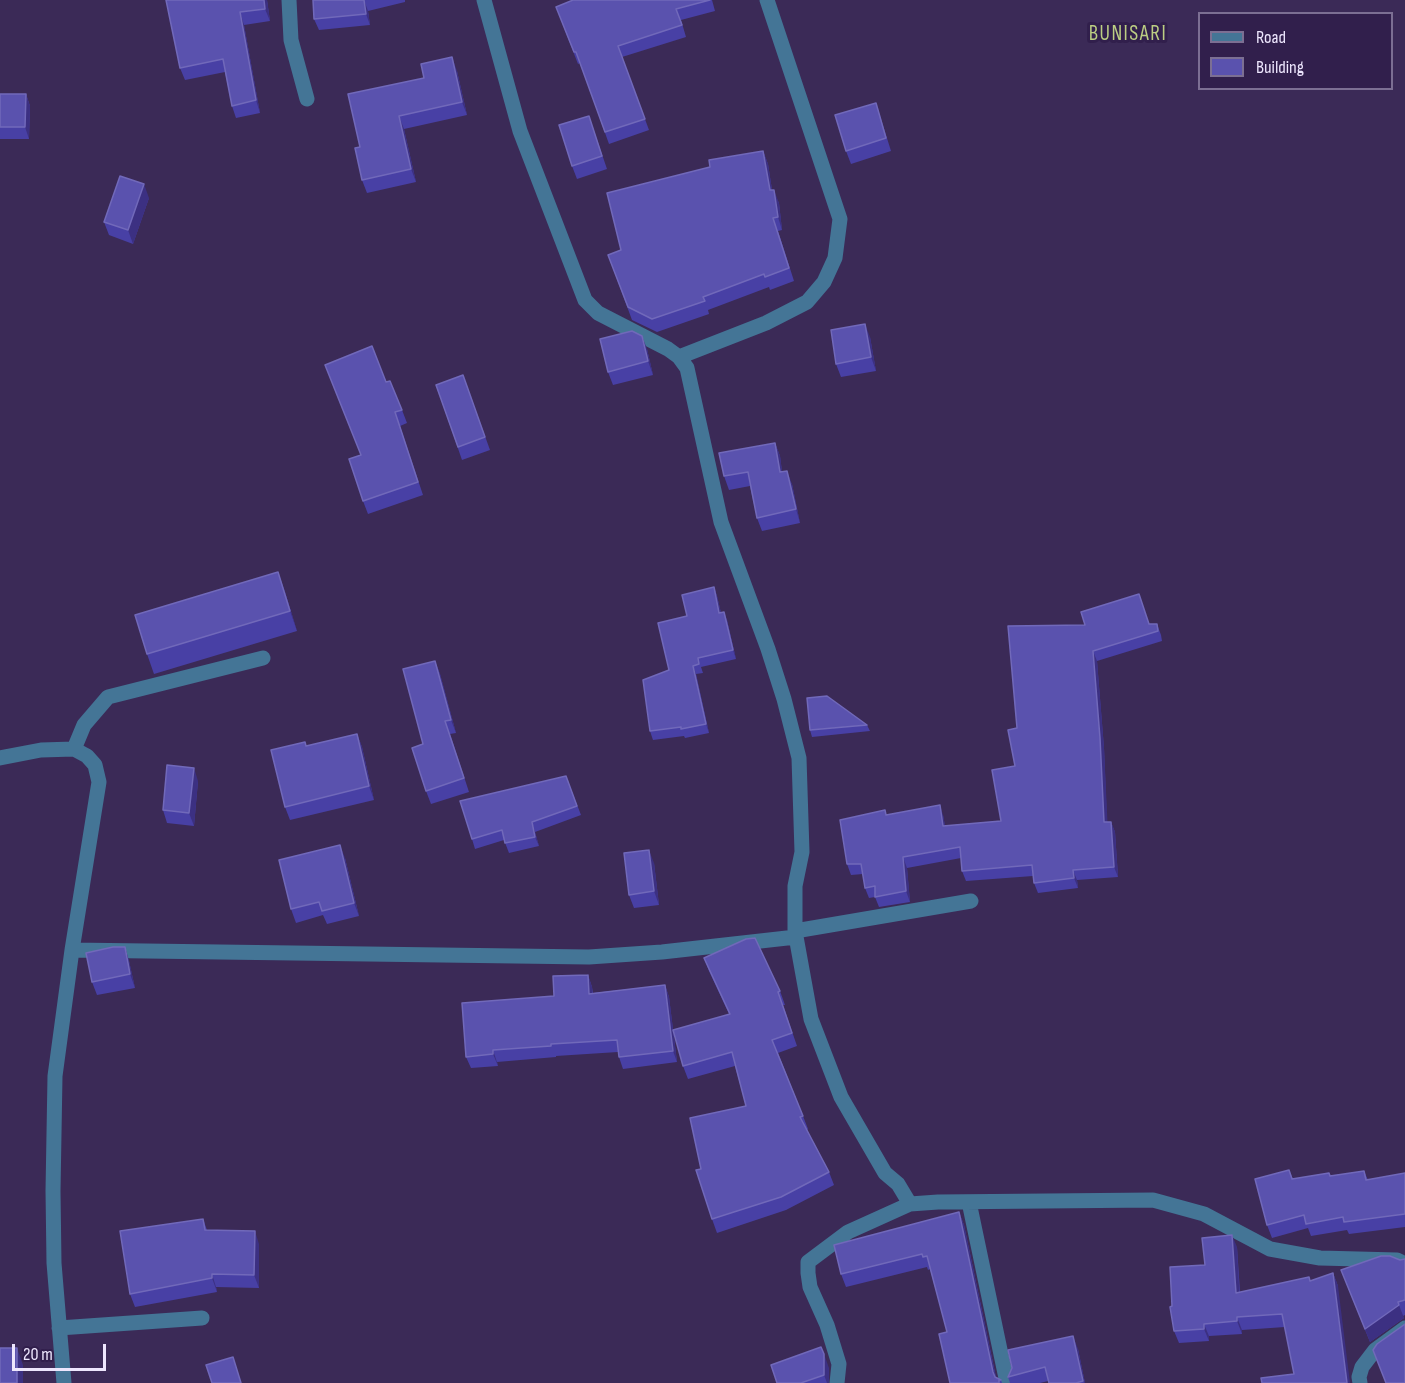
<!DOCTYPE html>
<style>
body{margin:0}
#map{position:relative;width:1405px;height:1383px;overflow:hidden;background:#3b2a57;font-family:"Sofia Sans Condensed",sans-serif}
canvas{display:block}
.legend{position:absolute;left:1198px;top:12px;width:195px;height:78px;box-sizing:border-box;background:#311f4c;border:2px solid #7c6f93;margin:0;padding:8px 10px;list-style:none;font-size:18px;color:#ede6fd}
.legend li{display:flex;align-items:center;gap:12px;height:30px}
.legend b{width:30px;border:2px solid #7c6f93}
.scale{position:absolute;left:12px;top:1344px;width:94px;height:27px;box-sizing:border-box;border:3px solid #ede6fd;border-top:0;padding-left:8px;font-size:18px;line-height:21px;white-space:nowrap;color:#ede6fd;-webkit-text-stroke:4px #311f4c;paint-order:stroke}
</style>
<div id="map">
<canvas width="1405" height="1383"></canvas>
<ul class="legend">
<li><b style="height:8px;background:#447596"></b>Road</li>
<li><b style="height:16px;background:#5a52ae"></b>Building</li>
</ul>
<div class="scale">20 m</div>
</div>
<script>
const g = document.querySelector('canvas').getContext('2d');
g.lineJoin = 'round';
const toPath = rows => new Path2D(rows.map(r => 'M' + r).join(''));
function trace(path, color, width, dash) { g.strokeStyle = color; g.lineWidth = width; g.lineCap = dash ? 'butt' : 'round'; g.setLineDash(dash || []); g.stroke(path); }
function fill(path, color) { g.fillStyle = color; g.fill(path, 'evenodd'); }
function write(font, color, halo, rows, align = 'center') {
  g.font = font + ' "Sofia Sans Condensed",sans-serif'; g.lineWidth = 6; g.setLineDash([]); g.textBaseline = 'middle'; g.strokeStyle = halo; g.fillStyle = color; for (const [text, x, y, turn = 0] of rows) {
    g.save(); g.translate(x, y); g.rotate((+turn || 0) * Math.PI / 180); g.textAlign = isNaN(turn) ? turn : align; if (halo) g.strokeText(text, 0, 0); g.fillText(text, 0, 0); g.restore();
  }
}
const street = toPath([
 [289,0,291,40,307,99],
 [484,0,520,131,585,300,598,313,668,349,679,357,687,368,721,522,768,649,784,699,799,758,802,852,795,886,795,931,811,1019,841,1097,885,1173,898,1184,910,1204,938,1202,1153,1200,1204,1214,1270,1249,1320,1258,1397,1260,1405,1264],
 [679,357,766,323,807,302,824,282,835,258,840,219,767,0],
 [74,749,84,725,108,697,263,658],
 [0,758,41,750,74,749,87,756,95,765,99,782,72,950,55,1076,53,1191,54,1263,64,1383],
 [795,931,971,901],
 [72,950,589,957,662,952,796,937],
 [969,1202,1007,1383],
 [59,1328,202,1318],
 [837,1383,839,1364,827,1325,810,1287,808,1273,808,1262,848,1232,910,1204],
 [1360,1383,1359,1377,1362,1367,1375,1350,1405,1328]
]);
const wall = toPath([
 [166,0,267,0,270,21,244,25,260,113,236,118,232,106,225,72,185,80,180,68],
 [313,0,405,0,405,2,368,11,370,25,319,30,314,19],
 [712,0,715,11,681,20,686,37,622,57,649,130,609,144,580,63,578,64,556,7],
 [457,71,467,115,404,129,416,182,367,193,362,180,360,147,424,78],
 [0,94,26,94,30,106,29,139,0,139],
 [876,103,891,151,851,164,846,151],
 [589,116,607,169,577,179,572,166],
 [763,151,768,164,772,190,779,203,782,230,778,231,794,281,770,290,769,287,708,310,709,314,657,332,632,320,608,255,621,250,710,167],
 [149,198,133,244,109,235,104,222],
 [870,337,876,371,841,377,836,364],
 [647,349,653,375,613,385,608,372],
 [325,365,386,382,402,410,407,423,400,426,423,495,368,514,363,501,361,455],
 [463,375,490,450,462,460,436,385],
 [775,443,780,456,782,472,792,484,800,523,762,531,757,518,750,486,729,490,724,476],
 [278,572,285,592,297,631,154,674,147,654],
 [714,587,717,596,721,613,727,620,736,659,701,667,703,673,696,674,709,733,685,738,684,736,653,740,650,731,687,616],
 [1139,594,1149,624,1157,624,1161,635,1162,641,1097,661,1104,748,1107,822,1111,822,1115,832,1118,877,1077,880,1078,888,1038,893,1034,883,1033,876,966,881,962,871,961,858,907,868,910,902,879,907,875,897,869,898,865,888,863,874,851,875,847,864,887,814,943,815,945,826,1001,821,1015,766,1017,728,1085,625],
 [435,661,440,674,456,733,450,734,469,792,431,804,426,791],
 [867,725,870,731,812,737,810,730],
 [357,734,362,747,374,800,290,820,285,807,307,746],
 [566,776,581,815,535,832,539,846,509,853,504,840,475,849,472,839],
 [198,781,194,826,167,823,163,810],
 [345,858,359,916,327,924,323,915,296,923,291,909],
 [654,863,659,905,634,908,629,895],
 [125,947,129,961,135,988,97,995,92,982],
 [704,958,780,991,785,1005,783,1005,797,1046,778,1053,803,1116,808,1129,807,1130,829,1172,834,1185,786,1210,717,1233,712,1219,701,1169,746,1106,735,1066,688,1079,683,1066,729,1014,709,971],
 [588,975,592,987,593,993,665,985,669,997,677,1062,623,1069,619,1057,618,1052,556,1056,556,1057,497,1062,498,1066,471,1068,466,1057,554,996],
 [1289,1170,1293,1179,1329,1173,1331,1176,1364,1171,1368,1180,1405,1173,1405,1227,1349,1234,1347,1230,1311,1236,1308,1228,1272,1238,1267,1225],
 [959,1212,964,1225,996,1377,1001,1380,1002,1383,950,1383,947,1332,930,1269,928,1270,927,1267,846,1287,841,1274],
 [203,1219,207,1230,259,1244,259,1288,216,1287,217,1292,135,1307,130,1294],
 [1237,1247,1240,1292,1309,1277,1310,1281,1333,1273,1338,1286,1294,1374,1285,1327,1242,1330,1242,1334,1209,1336,1209,1341,1179,1343,1174,1331,1172,1306,1205,1265],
 [1405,1259,1405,1315,1403,1316,1404,1318,1370,1342,1346,1283],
 [1078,1349,1085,1383,1049,1383,1048,1381,1040,1383,1010,1383,1008,1377],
 [829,1368,829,1383,777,1383]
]);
const shadedWall = toPath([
 [264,0,267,0,270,21,265,9],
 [364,0,368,11,370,25,366,14],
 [240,12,244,25,260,113,256,100],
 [452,57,457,71,467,115,462,102],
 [26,94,30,106,29,139,25,127],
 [399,116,404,129,416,182,411,169],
 [763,151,768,164,774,203,770,190],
 [144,184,149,198,133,244,128,230],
 [774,190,779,203,782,230,778,217],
 [865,324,870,337,876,371,871,357],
 [642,336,647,349,653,375,648,361],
 [775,443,780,456,784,486,780,472],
 [787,471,792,484,800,523,796,509],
 [278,572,285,592,297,631,290,611],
 [714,587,717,596,723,622,719,613],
 [724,612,727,620,736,659,733,650],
 [1093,651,1097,661,1104,748,1108,833,1104,822],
 [435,661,440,674,456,733,451,720],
 [693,666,696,674,709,733,706,724],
 [357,734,362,747,374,800,369,786],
 [194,768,198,781,194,826,189,813],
 [940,805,943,815,947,836,943,826],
 [532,822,535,832,539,846,535,837],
 [1111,822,1115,832,1118,877,1114,867],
 [340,845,345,858,359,916,354,903],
 [649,850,654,863,659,905,654,891],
 [903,857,907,868,910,902,906,891],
 [1073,870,1077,880,1078,888,1074,878],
 [125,947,129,961,135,988,130,974],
 [588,975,592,987,593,1006,589,994],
 [665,985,669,997,677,1062,673,1051],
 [493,1050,497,1062,498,1066,493,1054],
 [959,1212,964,1225,997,1383,993,1372],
 [255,1231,259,1244,259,1288,254,1275],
 [1232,1235,1237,1247,1240,1305,1236,1293],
 [1333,1273,1338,1286,1350,1383,1347,1383],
 [212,1274,216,1287,217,1292,212,1278],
 [1399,1305,1404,1318,1370,1342,1365,1329],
 [1237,1317,1242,1330,1242,1334,1237,1321],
 [1204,1324,1209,1336,1209,1341,1204,1329],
 [1073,1336,1078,1349,1085,1383,1084,1383,1083,1381],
 [17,1348,23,1365,23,1383,17,1383],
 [824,1354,829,1368,829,1383,827,1383,824,1375]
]);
const building = toPath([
 [166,0,264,0,265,9,240,12,256,100,232,106,223,59,180,68,166,0],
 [313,0,364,0,366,14,314,19,313,0],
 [573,0,710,0,676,9,682,25,618,46,645,119,605,132,576,52,574,52,556,7,573,0],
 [452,57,462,102,399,116,411,169,362,180,355,148,360,147,348,94,424,78,421,64,452,57],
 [0,94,26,94,25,127,0,127,0,94],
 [876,103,886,138,846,151,835,115,876,103],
 [589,116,602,156,572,166,559,125,589,116],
 [763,151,770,190,774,190,778,217,773,218,789,268,765,277,764,274,703,297,705,301,652,319,628,307,608,255,621,250,607,193,710,167,709,160,763,151],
 [120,176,144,184,128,230,104,222,120,176],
 [865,324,871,357,836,364,831,330,865,324],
 [632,331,642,336,648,361,608,372,600,339,632,331],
 [372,346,386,382,390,381,402,410,395,412,418,482,363,501,349,459,361,455,325,365,372,346],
 [463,375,485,437,458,447,436,385,463,375],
 [775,443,780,472,787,471,796,509,757,518,748,472,724,476,719,453,775,443],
 [278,572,290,611,147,654,135,615,278,572],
 [714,587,719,613,724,612,733,650,698,658,699,664,693,666,706,724,681,729,681,727,650,731,643,680,669,670,658,623,687,616,682,595,714,587],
 [1139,594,1149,624,1157,624,1158,631,1093,651,1100,738,1104,822,1111,822,1114,867,1073,870,1074,878,1034,883,1032,865,962,871,960,847,903,857,906,891,875,897,875,886,865,888,861,864,847,864,840,820,885,810,886,815,940,805,943,826,1001,821,992,770,1015,766,1008,730,1017,728,1008,626,1085,625,1081,612,1139,594],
 [435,661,451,720,445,721,464,778,426,791,412,748,423,744,403,669,435,661],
 [827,696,867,725,810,730,807,698,827,696],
 [357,734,369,786,285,807,271,750,305,742,306,746,357,734],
 [167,765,194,768,189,813,163,810,167,765],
 [566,776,577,806,532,822,535,837,505,843,502,830,472,839,460,801,566,776],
 [340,845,354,903,322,911,319,902,291,909,279,860,340,845],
 [649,850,654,891,629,895,624,853,649,850],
 [755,938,780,991,778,992,792,1033,772,1040,803,1116,800,1117,829,1172,781,1197,712,1219,696,1170,701,1169,690,1118,746,1106,732,1052,683,1066,673,1030,730,1014,704,958,746,939,755,938],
 [113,947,125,947,130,974,92,982,86,953,113,947],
 [588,975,589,994,665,985,673,1051,619,1057,617,1040,551,1044,551,1046,493,1050,493,1054,466,1057,462,1003,554,996,553,976,588,975],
 [1289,1170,1292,1179,1329,1173,1330,1176,1364,1171,1366,1180,1405,1173,1405,1214,1344,1222,1343,1217,1306,1224,1304,1215,1267,1225,1255,1179,1289,1170],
 [959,1212,993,1372,995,1377,1001,1380,999,1380,999,1383,950,1383,939,1334,947,1332,927,1256,923,1257,922,1254,841,1274,834,1245,959,1212],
 [203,1219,205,1230,255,1231,254,1275,212,1274,212,1278,130,1294,120,1231,203,1219],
 [1232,1235,1236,1293,1309,1277,1310,1281,1333,1273,1347,1383,1262,1383,1261,1378,1294,1374,1282,1314,1237,1317,1237,1321,1204,1324,1204,1329,1174,1331,1170,1307,1172,1306,1170,1267,1205,1265,1202,1238,1232,1235],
 [1381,1256,1390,1256,1400,1260,1405,1259,1405,1300,1398,1302,1399,1305,1365,1329,1341,1270,1381,1256],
 [1405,1324,1405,1383,1386,1383,1373,1350,1377,1344,1405,1324],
 [1073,1336,1083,1381,1076,1383,1049,1383,1045,1367,1008,1377,1012,1368,1008,1350,1073,1336],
 [821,1347,824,1354,824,1375,801,1383,777,1383,771,1365,821,1347],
 [0,1348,17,1348,17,1383,0,1383,0,1348],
 [233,1357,241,1383,212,1383,206,1365,233,1357]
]);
const quarterNames = [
 ["BUNISARI",1128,35]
];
trace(street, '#447596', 15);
fill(wall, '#4840a5');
fill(shadedWall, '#3c3082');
fill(building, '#5a52ae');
trace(building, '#7169ba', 1.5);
g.letterSpacing = '1.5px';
write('21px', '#bcce83', '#311f4c', quarterNames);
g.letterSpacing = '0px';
</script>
